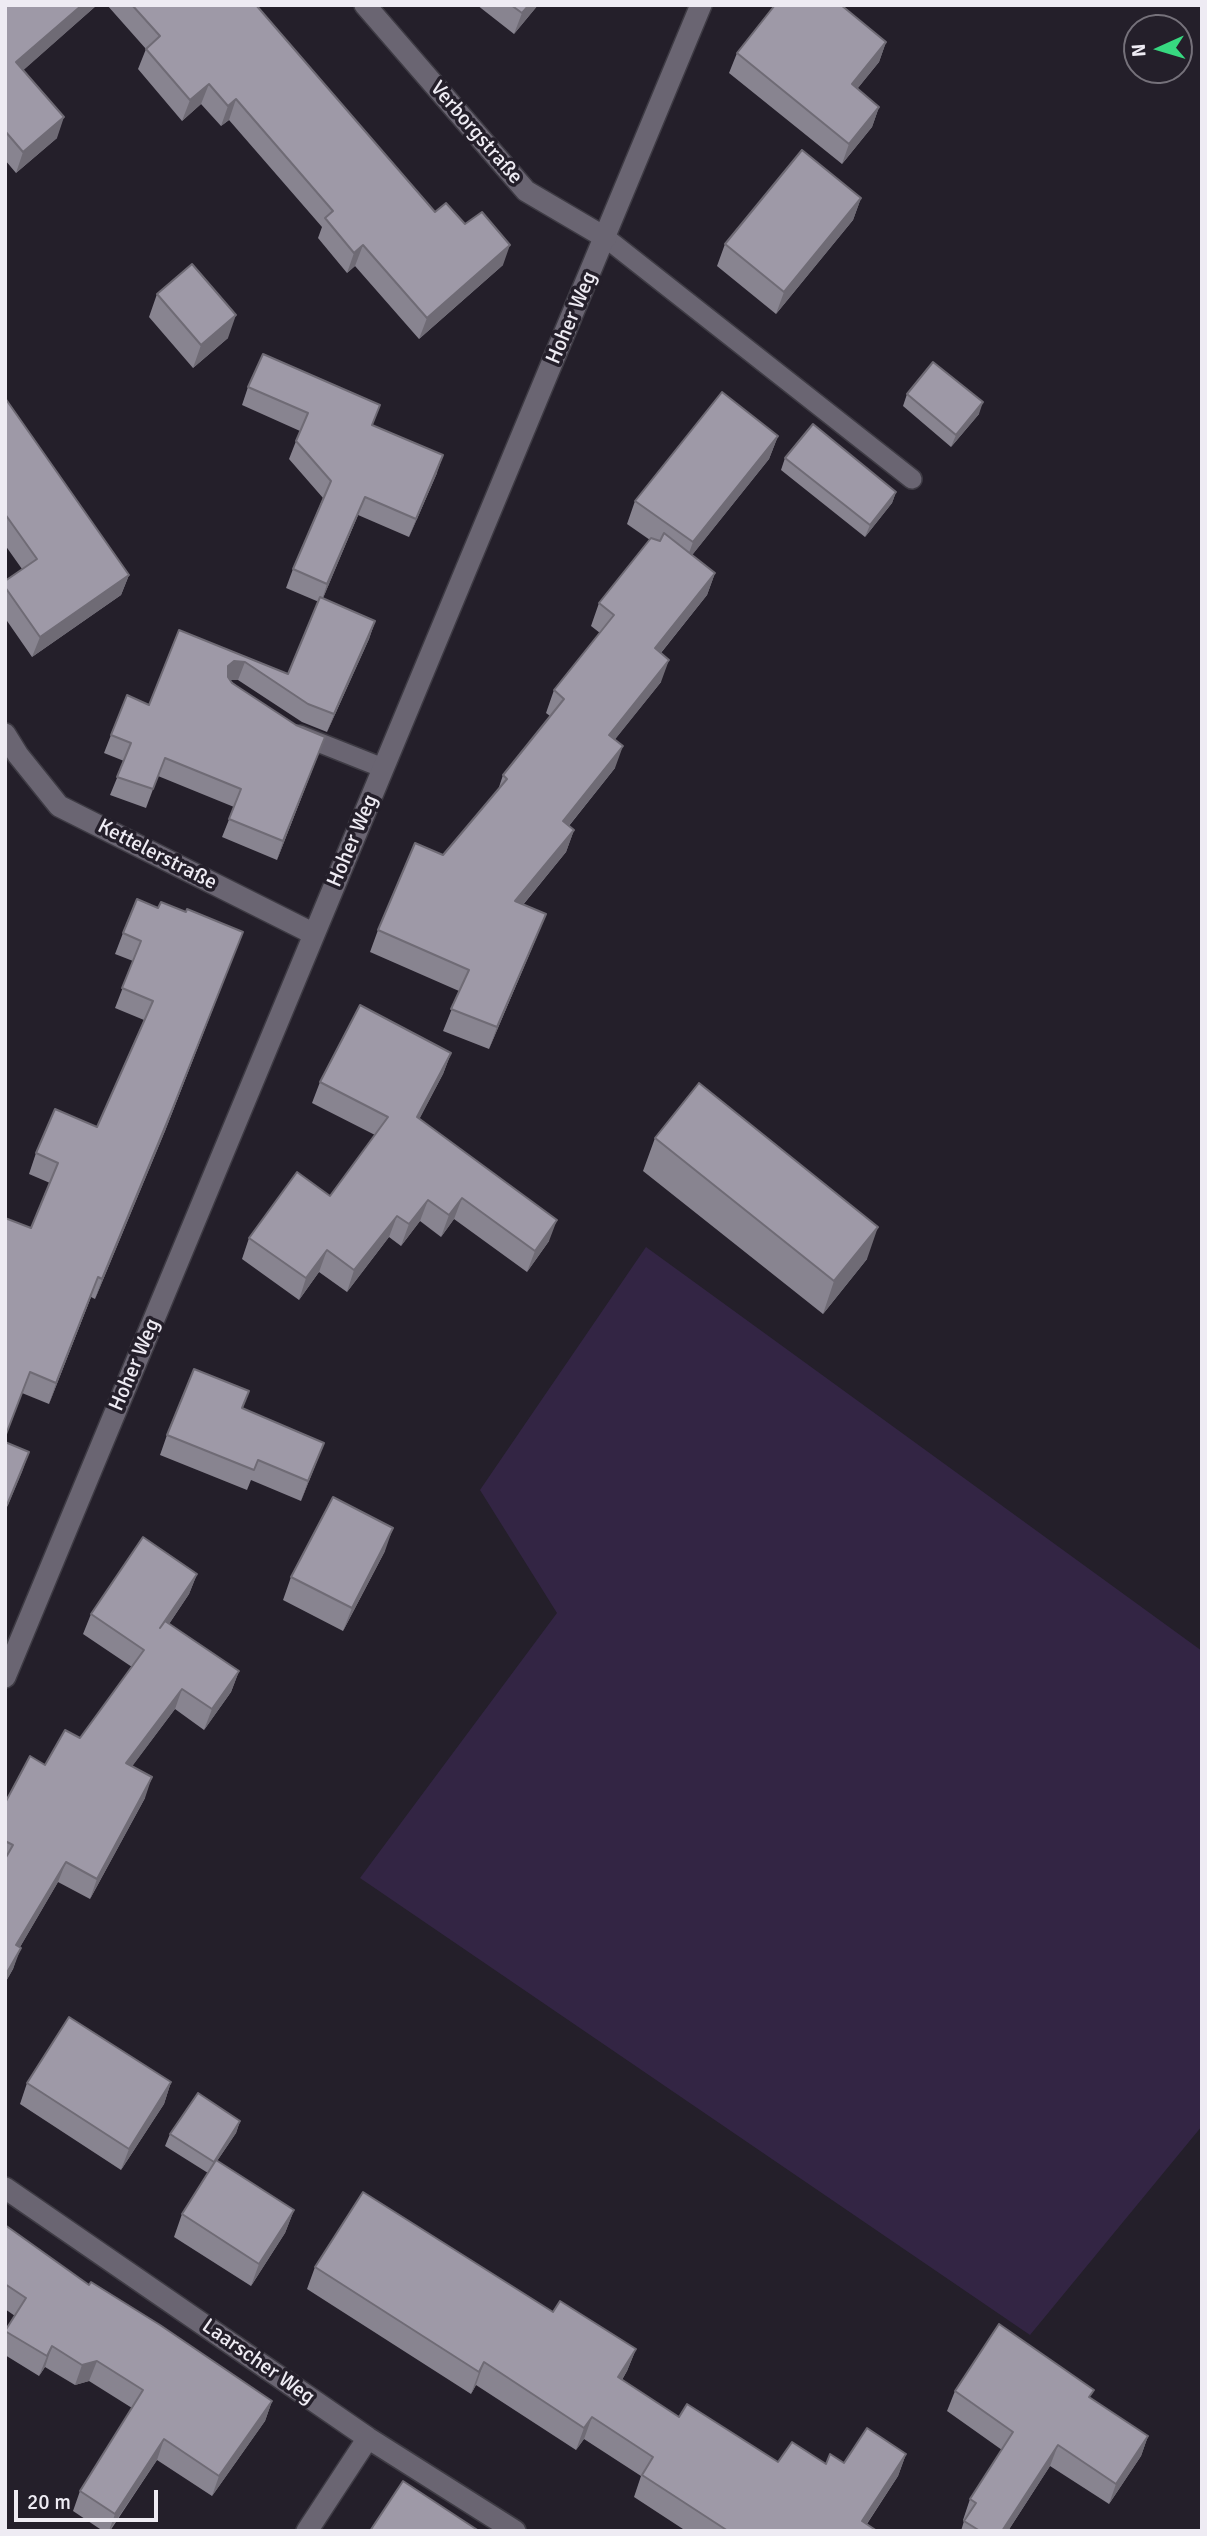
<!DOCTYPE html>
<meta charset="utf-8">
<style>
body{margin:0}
#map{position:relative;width:1207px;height:2536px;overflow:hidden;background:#241f2a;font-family:Signika,sans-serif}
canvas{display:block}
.frame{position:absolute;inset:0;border:7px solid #eeebf3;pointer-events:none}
.north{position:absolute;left:1123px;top:14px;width:70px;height:70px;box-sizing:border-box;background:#241f2a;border:2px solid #75717a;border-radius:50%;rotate:266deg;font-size:19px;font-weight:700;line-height:28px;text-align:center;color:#eeebf3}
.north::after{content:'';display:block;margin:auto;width:24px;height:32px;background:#37d880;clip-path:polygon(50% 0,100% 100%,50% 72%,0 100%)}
.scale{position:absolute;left:14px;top:2490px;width:144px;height:32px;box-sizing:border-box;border:4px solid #eeebf3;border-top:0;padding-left:9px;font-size:21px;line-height:24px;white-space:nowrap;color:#eeebf3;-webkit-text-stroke:5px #241f2a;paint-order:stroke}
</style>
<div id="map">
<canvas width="1207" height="2536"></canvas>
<div class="frame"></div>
<div class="north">N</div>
<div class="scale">20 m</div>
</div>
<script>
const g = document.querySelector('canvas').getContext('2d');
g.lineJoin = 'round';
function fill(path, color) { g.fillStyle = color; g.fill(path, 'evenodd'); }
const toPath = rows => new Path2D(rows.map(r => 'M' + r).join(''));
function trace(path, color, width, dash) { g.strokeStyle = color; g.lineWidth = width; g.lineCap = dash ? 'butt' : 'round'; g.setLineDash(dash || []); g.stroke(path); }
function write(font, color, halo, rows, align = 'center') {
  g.font = font + ' Signika,sans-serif'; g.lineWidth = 7; g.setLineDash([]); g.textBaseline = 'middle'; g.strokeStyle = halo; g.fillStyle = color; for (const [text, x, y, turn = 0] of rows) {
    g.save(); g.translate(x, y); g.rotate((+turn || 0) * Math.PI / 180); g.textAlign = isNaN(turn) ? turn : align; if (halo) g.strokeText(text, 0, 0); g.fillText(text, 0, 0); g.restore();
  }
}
const green = toPath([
 [646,1247,1202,1651,1202,2126,1030,2335,360,1878,557,1613,480,1490]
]);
const lane = toPath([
 [606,238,912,479],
 [300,735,383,768]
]);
const street = toPath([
 [365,5,526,191,606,238],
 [5,734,18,755,59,806,314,934],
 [5,1677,701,5],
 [5,2188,368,2438,515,2531],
 [307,2531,368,2438]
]);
const wall = toPath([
 [5,5,97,5,23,70,57,138,16,173,5,160],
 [107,5,256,5,435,212,503,265,419,339,355,266,347,273,318,238,322,227,229,120,221,126,201,104,182,121,138,69,146,49],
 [477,5,538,5,514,34],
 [886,42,879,62,857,89,879,107,872,127,842,164,729,73,737,53],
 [861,198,853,220,776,314,717,266,725,244],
 [157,294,228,338,193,368,149,317],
 [248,387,372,425,437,473,409,537,358,515,323,598,375,621,369,639,327,732,302,722,238,680,230,680,318,755,277,860,222,837,234,807,158,776,146,808,110,795,124,761,104,753,111,735,149,705,179,630,288,674,319,602,286,588,293,569,323,498,289,459,300,431,242,405],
 [907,394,979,414,951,447,903,406],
 [5,398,129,575,121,595,32,657,5,618,5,581,22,569,5,545],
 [778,436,769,459,692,555,715,573,707,595,661,653,661,682,615,739,615,768,569,826,574,830,566,852,523,905,537,936,489,1049,443,1031,459,991,370,952,378,930,498,790,503,775,550,716,546,713,554,690,600,633,591,626,599,603,650,540,627,524,635,501],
 [785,458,896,492,892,503,865,537,781,470],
 [123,933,235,952,165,1131,95,1299,91,1297,49,1404,22,1393,31,1228,50,1183,29,1174,36,1153,97,1127,144,1020,115,1008,133,961,115,954],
 [451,1053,443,1074,419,1119,549,1241,527,1272,454,1219,441,1237,420,1221,401,1246,389,1237,347,1292,319,1272,299,1300,242,1259,249,1238,330,1196,375,1135,312,1103,320,1082],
 [655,1138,867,1259,823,1314,643,1171],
 [242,1408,324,1443,301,1501,251,1480,247,1490,160,1455,167,1435],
 [385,1551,343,1631,283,1600,291,1577],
 [197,1574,189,1594,169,1624,239,1671,231,1692,204,1730,175,1709,132,1766,145,1798,90,1899,58,1882,20,1947,13,1969,5,1983,5,1803,45,1765,80,1738,132,1667,83,1634,91,1614],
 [171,2082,164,2104,121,2170,20,2104,27,2083],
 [240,2121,236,2133,217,2161,294,2210,285,2233,251,2286,174,2237,182,2214,208,2173,165,2146,170,2134],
 [5,2225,89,2285,272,2401,265,2421,212,2496,157,2460,110,2531,103,2531,73,2511,80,2491,132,2408,89,2381,75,2385,45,2367,39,2376,5,2355,5,2331,15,2316,5,2309],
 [315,2267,553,2312,636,2349,627,2371,622,2380,679,2417,778,2462,826,2464,844,2463,906,2454,898,2476,867,2524,877,2531,686,2531,634,2497,641,2476,584,2439,576,2450,476,2385,471,2394,307,2289],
 [955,2391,1091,2399,1148,2436,1141,2456,1109,2504,1050,2466,1008,2531,961,2531,964,2521,963,2520,970,2499,1002,2450,947,2411]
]);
const shadedWall = toPath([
 [82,5,97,5,9,83,16,62],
 [529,5,538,5,514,34,522,13],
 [886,42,879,62,845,104,852,84],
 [209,84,201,104,182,121,190,100],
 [236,99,229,120,221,126,228,106],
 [879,107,872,127,842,164,849,144],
 [64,117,57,138,16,173,23,152],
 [861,198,853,220,776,314,784,292],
 [363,245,355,266,347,273,354,253],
 [510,245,503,265,419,339,427,318],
 [236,315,228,338,193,368,201,345],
 [983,402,979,414,951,447,956,435],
 [778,436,769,459,685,564,693,542],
 [443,455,437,473,409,537,416,519],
 [896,492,892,503,865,537,870,525],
 [365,497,358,515,321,603,327,584],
 [715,573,707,595,647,670,655,648],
 [129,575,121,595,32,657,40,637],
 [375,621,369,639,327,732,334,714],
 [669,660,661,682,601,757,609,735],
 [234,661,245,662,238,680,227,680,228,666],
 [325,737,318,755,277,860,283,841],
 [623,746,615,768,555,843,563,821],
 [574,830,566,852,507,924,515,901],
 [546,914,537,936,489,1049,497,1027],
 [243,932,165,1131,95,1299,102,1279],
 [451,1053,443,1074,409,1139,417,1117],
 [462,1198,454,1219,441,1237,449,1215],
 [428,1200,420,1221,401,1246,409,1224],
 [397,1216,389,1237,347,1292,354,1270],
 [557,1220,549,1241,527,1272,535,1251],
 [878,1227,867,1259,823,1314,834,1281],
 [327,1250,319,1272,299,1300,306,1278],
 [98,1277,91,1297,49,1404,56,1383],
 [324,1443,316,1463,301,1501,308,1481],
 [29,1452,22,1472,5,1512,7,1505],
 [393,1528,385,1551,343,1631,352,1608],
 [197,1574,189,1594,153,1648,160,1628],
 [239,1671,231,1692,204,1730,212,1709],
 [182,1689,175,1709,119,1784,126,1763],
 [152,1777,145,1798,90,1899,97,1879],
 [66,1862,58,1882,9,1966,16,1945],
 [21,1948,13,1969,5,1983,5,1976],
 [171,2082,164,2104,121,2170,129,2149],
 [240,2121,236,2133,209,2173,214,2162],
 [294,2210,285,2233,251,2286,259,2264],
 [52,2346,45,2367,39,2376,47,2356],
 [636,2349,627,2371,610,2399,618,2377],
 [97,2361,89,2381,75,2385,82,2365],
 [484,2362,476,2385,471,2394,479,2372],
 [272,2401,265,2421,212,2496,219,2476],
 [592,2417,584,2439,576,2450,584,2428],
 [1148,2436,1141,2456,1109,2504,1116,2484],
 [164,2439,157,2460,109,2531,115,2514],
 [1058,2445,1050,2466,1008,2531,1002,2531],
 [906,2454,898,2476,862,2531,862,2521]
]);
const building = toPath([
 [5,5,82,5,16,62,64,117,23,152,5,131,5,5],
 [132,5,256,5,435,212,446,203,465,224,482,212,510,245,427,318,363,245,354,253,325,218,333,211,236,99,228,106,209,84,190,100,146,49,160,36,132,5],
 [511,5,529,5,522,13,511,5],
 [775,5,841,5,886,42,852,84,879,107,849,144,737,53,775,5],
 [802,150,861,198,784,292,725,244,802,150],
 [192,264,236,315,201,345,157,294,192,264],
 [263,354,380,405,372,425,443,455,416,519,365,497,327,584,293,569,331,481,296,441,308,413,248,387,263,354],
 [933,362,983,402,956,435,907,394,933,362],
 [722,392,778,436,693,542,635,501,722,392],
 [5,398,129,575,40,637,5,587,5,581,37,559,5,514,5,398],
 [813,424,896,492,870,525,785,458,813,424],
 [664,533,715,573,655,648,669,660,609,735,623,746,563,821,574,830,515,901,546,914,497,1027,451,1009,469,970,378,930,415,843,443,855,507,779,503,775,564,699,554,690,614,615,599,603,651,538,660,541,664,533],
 [320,597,375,621,334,714,308,704,245,662,234,661,228,666,228,677,232,683,296,725,325,737,283,841,229,819,241,789,165,758,153,789,117,777,131,743,111,735,127,695,149,705,179,630,288,674,320,597],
 [137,899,158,908,161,902,186,912,187,909,243,932,172,1110,102,1279,98,1277,56,1383,30,1372,5,1437,5,1218,31,1228,58,1163,36,1153,55,1109,97,1127,153,1001,122,988,141,941,123,933,137,899],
 [360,1005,451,1053,417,1117,557,1220,535,1251,462,1198,449,1215,428,1200,409,1224,397,1216,354,1270,327,1250,306,1278,249,1238,297,1172,330,1196,388,1117,320,1082,360,1005],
 [699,1083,878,1227,834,1281,655,1138,699,1083],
 [194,1369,249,1391,242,1408,324,1443,308,1481,258,1460,254,1470,167,1435,194,1369],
 [5,1442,29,1452,7,1505,5,1504,5,1442],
 [333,1497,393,1528,352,1608,291,1577,333,1497],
 [143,1537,197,1574,160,1628,165,1621,239,1671,212,1709,182,1689,126,1763,152,1777,97,1879,66,1862,16,1945,21,1948,5,1976,5,1859,13,1845,5,1841,5,1803,30,1756,45,1765,65,1730,80,1738,144,1650,91,1614,143,1537],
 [69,2017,171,2082,129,2149,27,2083,69,2017],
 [198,2093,240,2121,214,2162,170,2134,198,2093],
 [216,2160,294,2210,259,2264,182,2214,216,2160],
 [363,2192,553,2312,560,2301,636,2349,618,2377,679,2417,687,2404,778,2462,792,2442,826,2464,830,2454,844,2463,867,2428,906,2454,862,2521,877,2531,728,2531,642,2475,653,2457,592,2417,584,2428,484,2362,479,2372,315,2267,363,2192],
 [5,2225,89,2285,91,2282,160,2325,272,2401,219,2476,164,2439,115,2514,80,2491,143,2390,97,2361,82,2365,52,2346,47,2356,5,2331,26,2298,5,2284,5,2225],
 [999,2324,1094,2390,1089,2397,1148,2436,1116,2484,1058,2445,1002,2531,980,2531,964,2521,976,2503,970,2499,1013,2432,955,2391,999,2324],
 [403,2481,479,2531,370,2531,403,2481]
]);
const streetNames = [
 ["Verborgstraße",476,133,49],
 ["Hoher Weg",572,318,-67],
 ["Hoher Weg",353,841,-67],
 ["Kettelerstraße",157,855,27],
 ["Hoher Weg",135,1365,-67],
 ["Laarscher Weg",258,2362,35]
];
fill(green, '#332544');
trace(lane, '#3e3b44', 22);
trace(street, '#3e3b44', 24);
trace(lane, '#6a6572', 19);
trace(street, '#6a6572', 21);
fill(wall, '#888490');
fill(shadedWall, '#6f6b75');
fill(building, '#9e99a7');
trace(building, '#6f6b75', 2);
write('21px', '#eeebf3', '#241f2a', streetNames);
</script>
